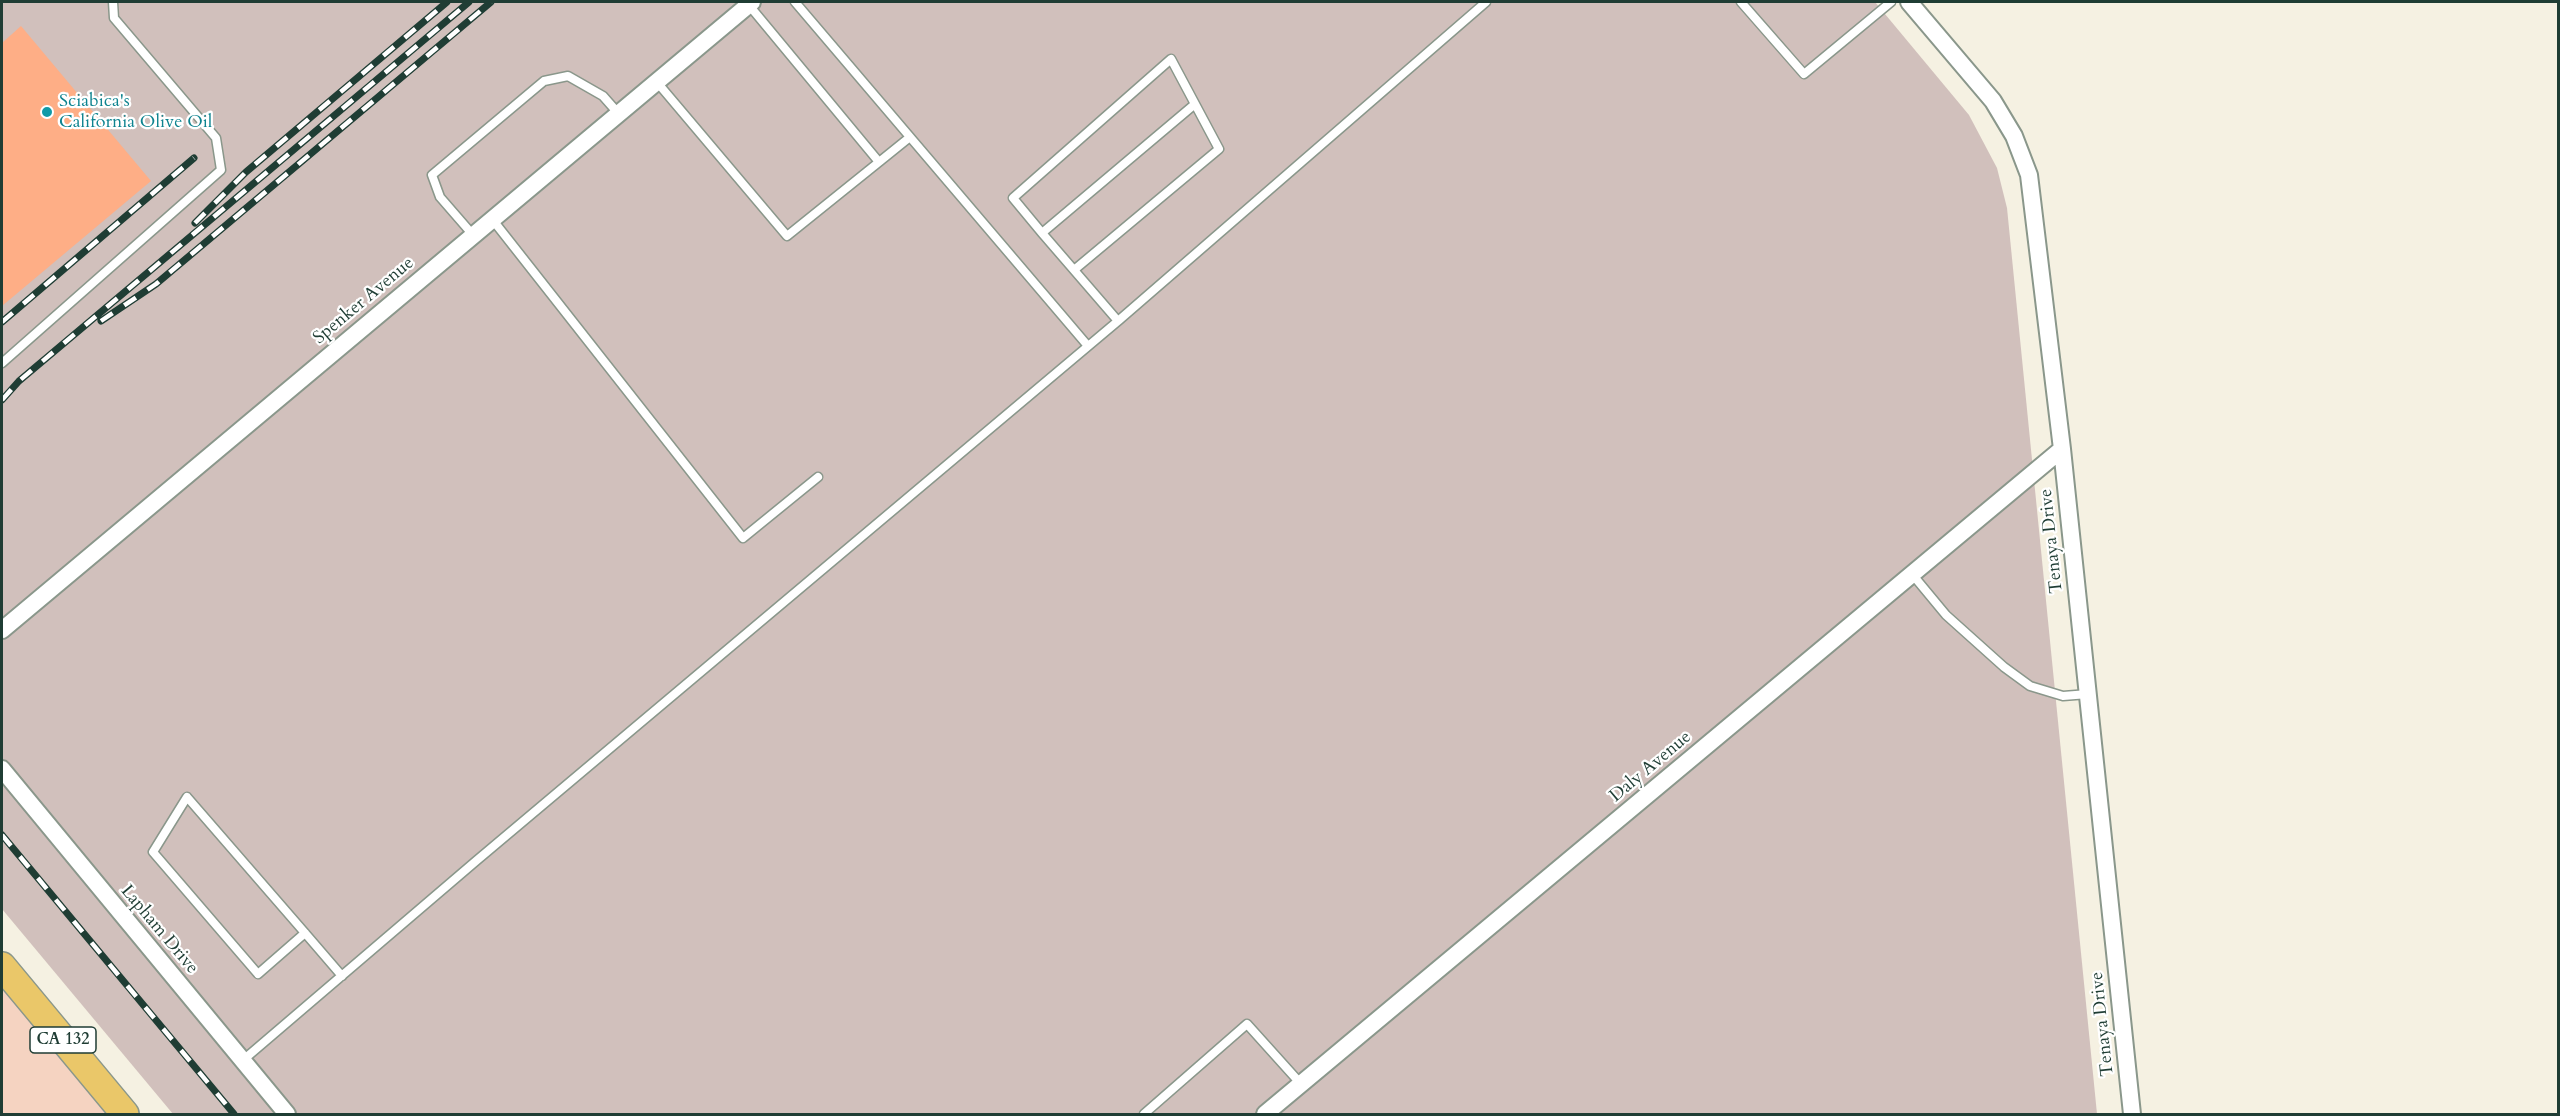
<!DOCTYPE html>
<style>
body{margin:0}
#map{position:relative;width:2560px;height:1116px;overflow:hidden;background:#f5f1e2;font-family:Cardo,serif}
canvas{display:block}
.frame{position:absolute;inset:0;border:3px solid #1f3d34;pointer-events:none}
</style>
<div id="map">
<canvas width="2560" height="1116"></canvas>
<div class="frame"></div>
</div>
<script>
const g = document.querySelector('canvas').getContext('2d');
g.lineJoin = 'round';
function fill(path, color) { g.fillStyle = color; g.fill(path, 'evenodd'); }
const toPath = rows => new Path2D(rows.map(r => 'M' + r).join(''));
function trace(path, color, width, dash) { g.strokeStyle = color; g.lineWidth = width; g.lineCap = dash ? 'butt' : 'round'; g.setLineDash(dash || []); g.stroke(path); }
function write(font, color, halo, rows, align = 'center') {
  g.font = font + ' Cardo,serif'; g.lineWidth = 4.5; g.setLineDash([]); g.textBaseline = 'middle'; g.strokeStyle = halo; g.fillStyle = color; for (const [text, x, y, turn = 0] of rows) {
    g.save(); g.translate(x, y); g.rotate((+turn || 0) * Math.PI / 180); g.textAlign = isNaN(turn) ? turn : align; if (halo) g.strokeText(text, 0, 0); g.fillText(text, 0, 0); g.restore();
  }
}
const built = toPath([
 [2,988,106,1114,2,1114]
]);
const industrial = toPath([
 [2,2,1875,2,1969,115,1997,168,2007,208,2097,1114,173,1114,2,909]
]);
const building = toPath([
 [21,26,151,181,2,306,2,43]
]);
const lane = toPath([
 [795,2,1088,346],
 [1741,2,1804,74,1891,2],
 [656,81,787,236,879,162,748,4],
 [879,162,910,137],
 [492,219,743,538,818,477],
 [1042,233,1195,104],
 [473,235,440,197,432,175,544,81,568,76,603,96,618,113],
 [1074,270,1219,149,1171,59,1013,198,1042,233,1118,321,1486,2],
 [2,363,221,170,216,138,114,18,113,2],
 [1912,574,1946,615,2004,667,2030,686,2063,696,2088,694],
 [305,933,258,974,153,852,187,797,305,933,342,976],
 [242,1061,476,861,1118,321],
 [1144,1114,1247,1024,1301,1084]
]);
const street = toPath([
 [1909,2,1993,101,2014,136,2029,175,2062,449,2132,1114],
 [2,630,752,2],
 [2,769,287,1114],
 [1265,1114,2062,449]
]);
const primary = toPath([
 [2,966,125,1114]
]);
const rail = toPath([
 [195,223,246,172,447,2],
 [101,321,156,284,491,2],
 [2,322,194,158],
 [2,400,19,381,469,2],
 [2,835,234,1114]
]);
const markers = [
 [47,112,6,"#0f9aa8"]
];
const shields = [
 [63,1040,66]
];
const shieldNames = [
 ["CA 132",63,1040]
];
const cultureNames = [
 ["Sciabica's",59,102],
 ["California Olive Oil",59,123]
];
const streetNames = [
 ["Spenker Avenue",364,301,-40],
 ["Tenaya Drive",2052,541,-96],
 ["Daly Avenue",1651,767,-40],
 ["Lapham Drive",159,930,50],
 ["Tenaya Drive",2103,1024,-96]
];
fill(built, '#f5d3c1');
fill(industrial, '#d1c0bc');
fill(building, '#feae86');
trace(lane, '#8a978b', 11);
trace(street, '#8a978b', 20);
trace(primary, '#8a978b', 30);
trace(lane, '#fff', 8);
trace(street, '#fff', 16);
trace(primary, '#eac769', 27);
trace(rail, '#1f3d34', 7);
trace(rail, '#fff', 4.5, [14]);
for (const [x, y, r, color] of markers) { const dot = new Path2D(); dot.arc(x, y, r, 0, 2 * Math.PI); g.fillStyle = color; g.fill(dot); trace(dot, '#fff', 2); }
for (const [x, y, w] of shields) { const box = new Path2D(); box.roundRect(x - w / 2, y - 13, w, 26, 4.5); g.fillStyle = '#fff'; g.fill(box); trace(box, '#1f3d34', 1.5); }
write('bold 16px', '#1f3d34', null, shieldNames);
write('18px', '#0d838f', '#fff', cultureNames, 'left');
write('18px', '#1f3d34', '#fff', streetNames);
</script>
